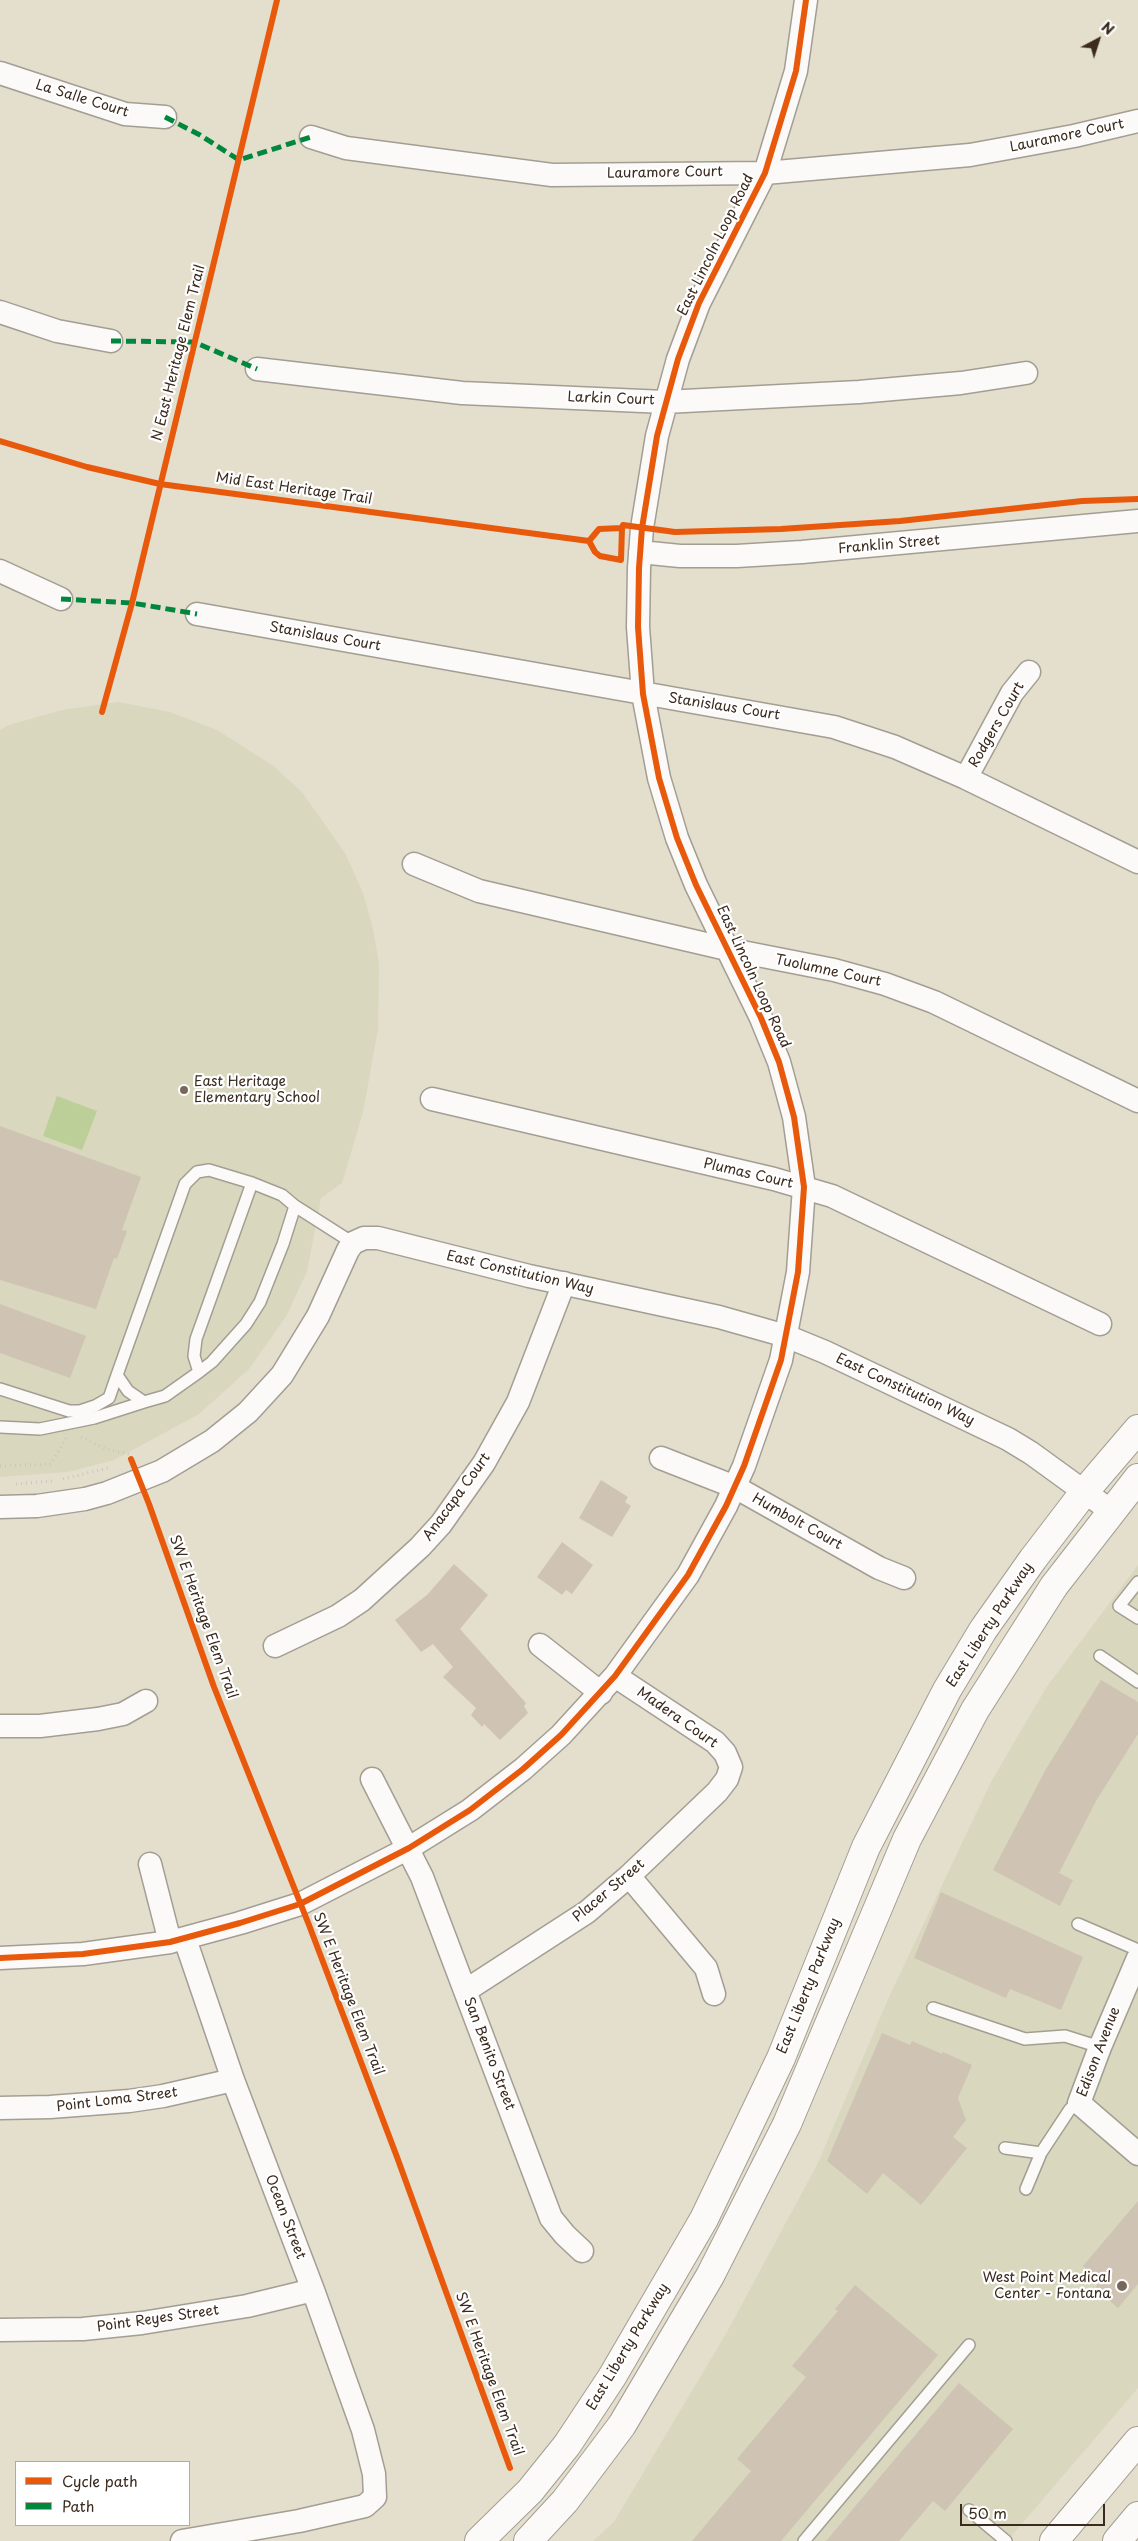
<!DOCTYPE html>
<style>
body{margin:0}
#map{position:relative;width:1138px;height:2541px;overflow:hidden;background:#e4decd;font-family:"Playpen Sans",sans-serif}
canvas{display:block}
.legend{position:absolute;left:15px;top:2461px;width:175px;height:65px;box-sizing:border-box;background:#fff;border:1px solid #b1aaa5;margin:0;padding:6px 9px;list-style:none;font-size:15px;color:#3b2a1e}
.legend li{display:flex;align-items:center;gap:10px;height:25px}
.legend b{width:25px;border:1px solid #b1aaa5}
.north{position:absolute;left:1073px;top:15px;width:50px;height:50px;-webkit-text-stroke:4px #fff;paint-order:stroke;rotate:40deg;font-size:14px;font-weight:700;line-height:20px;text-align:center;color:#3b2a1e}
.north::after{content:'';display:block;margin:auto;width:18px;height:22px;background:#3b2a1e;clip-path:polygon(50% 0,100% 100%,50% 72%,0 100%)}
.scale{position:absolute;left:960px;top:2504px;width:145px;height:22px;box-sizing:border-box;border:2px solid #3b2a1e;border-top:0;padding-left:6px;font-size:15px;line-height:18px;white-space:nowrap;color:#3b2a1e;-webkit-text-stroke:4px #fff;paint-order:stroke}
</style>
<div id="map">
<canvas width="1138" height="2541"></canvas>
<ul class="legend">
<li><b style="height:6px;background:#e8590c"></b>Cycle path</li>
<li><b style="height:6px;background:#00873e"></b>Path</li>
</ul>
<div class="north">N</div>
<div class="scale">50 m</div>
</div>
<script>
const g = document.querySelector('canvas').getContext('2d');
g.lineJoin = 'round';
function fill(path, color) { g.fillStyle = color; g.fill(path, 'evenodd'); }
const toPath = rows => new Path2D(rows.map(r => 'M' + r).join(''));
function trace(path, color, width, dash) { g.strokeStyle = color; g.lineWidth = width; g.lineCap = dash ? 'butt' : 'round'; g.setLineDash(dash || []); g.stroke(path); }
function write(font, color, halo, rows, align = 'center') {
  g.font = font + ' "Playpen Sans",sans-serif'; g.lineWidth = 4.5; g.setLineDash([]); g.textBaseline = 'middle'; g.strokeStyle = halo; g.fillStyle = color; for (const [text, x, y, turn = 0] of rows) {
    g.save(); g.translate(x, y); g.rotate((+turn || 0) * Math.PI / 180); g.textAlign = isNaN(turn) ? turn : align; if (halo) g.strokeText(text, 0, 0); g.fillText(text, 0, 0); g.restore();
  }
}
const built = toPath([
 [118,702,170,712,217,730,272,765,302,792,345,853,363,893,373,929,379,965,378,1029,363,1112,342,1183,321,1198,307,1271,287,1315,249,1369,199,1414,114,1460,68,1472,0,1477,0,730,9,725,62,710],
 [1138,1565,1138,2388,1007,2541,593,2541,614,2522,727,2332,818,2163,889,1997,991,1782,1046,1688]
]);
const green = toPath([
 [57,1096,97,1111,82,1150,43,1136]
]);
const building = toPath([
 [0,1126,141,1177,122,1230,127,1231,117,1259,114,1258,96,1309,0,1280],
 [0,1304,86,1336,70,1378,0,1353],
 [601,1480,628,1497,625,1502,631,1506,612,1537,579,1518],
 [562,1542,593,1565,572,1594,566,1590,562,1595,537,1577],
 [454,1564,488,1595,460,1629,526,1703,524,1706,528,1713,500,1740,484,1724,482,1727,471,1715,476,1708,443,1677,453,1667,433,1644,421,1652,395,1620,427,1595],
 [1101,1680,1138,1702,1138,1734,1096,1801,1059,1873,1073,1880,1060,1906,993,1870,1046,1769],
 [941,1892,1083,1957,1061,2010,1010,1989,1006,1998,914,1958],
 [882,2033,910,2045,912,2041,942,2054,943,2052,972,2065,958,2098,966,2120,953,2137,967,2148,921,2205,883,2173,867,2194,827,2161],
 [1138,2201,1138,2284,1118,2308,1095,2288,1100,2281,1083,2266],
 [855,2285,938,2355,781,2541,692,2541,751,2471,737,2459,806,2377,792,2366,838,2311,835,2309],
 [959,2383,1013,2429,945,2511,933,2501,899,2541,826,2541]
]);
const path = toPath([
 [81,1437,106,1449,129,1454,131,1459,128,1461],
 [0,1466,51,1464,66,1438],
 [63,1479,108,1468],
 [16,1484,52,1481]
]);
const service = toPath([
 [295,1206,283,1244,260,1302,246,1324,212,1362,199,1372,194,1356,196,1339,252,1183,282,1195,295,1206,353,1243],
 [199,1372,165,1396,144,1402,128,1391,117,1375,185,1184,197,1172,209,1170,252,1183],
 [0,1389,69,1411,80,1411,95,1406,109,1398,117,1375],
 [0,1427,40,1429,94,1418,144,1402],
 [1138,1582,1119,1606,1138,1618],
 [1100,1656,1138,1682],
 [1078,1924,1138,1950],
 [933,2008,1025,2039,1065,2036,1100,2047],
 [1005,2148,1041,2153],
 [1026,2189,1041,2153,1070,2109,1079,2103],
 [969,2510,1006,2541],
 [804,2541,969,2345]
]);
const minor = toPath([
 [0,73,125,114,165,117],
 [311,137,346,148,552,175,765,173,970,155,1074,136,1138,121],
 [0,312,57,331,111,341],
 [257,369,462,393,665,402,859,392,961,383,1026,373],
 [640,552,680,556,737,556,802,552,1138,521],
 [0,571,61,599],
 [197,614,834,727,895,747,966,778,1138,862],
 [966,778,1012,693,1029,672],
 [414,864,479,891,727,949,834,970,885,984,934,1002,1138,1101],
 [432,1099,774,1179,832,1196,1100,1324],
 [661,1458,735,1487,879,1568,904,1578],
 [0,1507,37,1506,85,1499,107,1493,162,1471,212,1441,248,1412,282,1375,318,1316,348,1250,353,1243,364,1238,378,1238,529,1276,719,1317,786,1336,825,1352,1008,1439,1031,1453,1111,1511],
 [540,1645,601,1693],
 [275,1646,338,1616,362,1600,420,1547,441,1524,484,1463,518,1402,564,1283],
 [0,1726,40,1726,98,1719,123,1714,146,1701],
 [372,1779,422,1877,551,2218,565,2235,582,2251],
 [150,1864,170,1942],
 [629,1876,706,1968,714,1994],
 [0,1958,83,1954,170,1942,240,1923,300,1904,409,1848,470,1810,523,1769,561,1735,615,1676,688,1575,726,1506,744,1466,781,1360,798,1272,804,1187,794,1117,779,1062,761,1018,696,885,677,838,659,778,643,694,638,627,639,568,642,528,657,436,678,359,699,303,765,173,796,71,806,0],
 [1138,1958,1100,2047,1079,2103,1138,2154],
 [465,1991,587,1912,629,1876,717,1792,727,1779,731,1767,725,1753,715,1742,615,1676],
 [0,2108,50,2107,129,2101,163,2096,233,2080],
 [0,2330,83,2329,142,2323,247,2306,313,2290],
 [182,2541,299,2521,365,2506,375,2497,374,2474,363,2430,313,2290,233,2080,185,1939]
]);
const tertiary = toPath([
 [479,2541,530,2491,567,2445,612,2377,704,2219,781,2058,866,1847,947,1690,983,1630,1033,1559,1085,1491,1138,1429],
 [528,2541,565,2501,622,2425,710,2276,787,2124,907,1839,975,1710,1054,1586,1138,1478]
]);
const primary = toPath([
 [1054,2541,1138,2441],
 [1117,2541,1138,2516]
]);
const quiet = toPath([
 [165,117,200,135,239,160,311,137],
 [111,341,194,342,257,369],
 [61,599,132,603,197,614]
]);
const cycleway = toPath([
 [0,441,87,467,160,484,589,541],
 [589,541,599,529,622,528,623,525,675,532,781,529,900,521,1082,501,1138,499],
 [589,541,595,552,600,556,621,560,622,528],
 [102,712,132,603,277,0],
 [131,1459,149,1504,214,1687,309,1925,397,2157,510,2468],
 [0,1958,83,1954,170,1942,240,1923,300,1904,409,1848,470,1810,523,1769,561,1735,615,1676,688,1575,726,1506,744,1466,781,1360,798,1272,804,1187,794,1117,779,1062,761,1018,696,885,677,838,659,778,643,694,638,627,639,568,642,528,657,436,678,359,699,303,765,173,796,71,806,0]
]);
const markers = [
 [184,1090,5,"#76695b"],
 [1122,2286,6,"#76695b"]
];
const streetNames = [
 ["La Salle Court",82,99,17],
 ["Lauramore Court",1067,136,-12],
 ["Lauramore Court",665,173,-1],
 ["East Lincoln Loop Road",716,245,-64],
 ["N East Heritage Elem Trail",179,353,-76],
 ["Larkin Court",611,399,2],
 ["Mid East Heritage Trail",294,489,8],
 ["Franklin Street",889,545,-5],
 ["Stanislaus Court",325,637,10],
 ["Stanislaus Court",724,707,9],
 ["Rodgers Court",997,725,-60],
 ["Tuolumne Court",828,971,12],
 ["East Lincoln Loop Road",753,977,65],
 ["Plumas Court",748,1174,13],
 ["East Constitution Way",520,1273,13],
 ["East Constitution Way",905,1390,25],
 ["Anacapa Court",457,1497,-54],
 ["Humbolt Court",797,1522,29],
 ["SW E Heritage Elem Trail",203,1617,70],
 ["East Liberty Parkway",990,1625,-57],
 ["Madera Court",677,1718,35],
 ["Placer Street",609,1891,-40],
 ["East Liberty Parkway",809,1986,-68],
 ["SW E Heritage Elem Trail",348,1994,69],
 ["Edison Avenue",1099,2052,-69],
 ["San Benito Street",489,2054,69],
 ["Point Loma Street",117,2100,-7],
 ["Ocean Street",285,2217,69],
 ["Point Reyes Street",158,2319,-8],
 ["East Liberty Parkway",628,2347,-59],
 ["SW E Heritage Elem Trail",489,2374,70]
];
const poiNames = [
 ["East Heritage",194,1082],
 ["Elementary School",194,1098],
 ["West Point Medical",1111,2278,"right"],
 ["Center - Fontana",1111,2294,"right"]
];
fill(built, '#d9d7bd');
fill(green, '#bdcf98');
fill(building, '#cfc4b4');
trace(service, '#a39e93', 14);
trace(minor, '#a39e93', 25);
trace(tertiary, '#a39e93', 30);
trace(primary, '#a39e93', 30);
trace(path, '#cac7c2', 3, [1, 4]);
trace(service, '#fbfaf8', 11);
trace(minor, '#fbfaf8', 22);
trace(tertiary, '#fbfaf8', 28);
trace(primary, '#fbfaf8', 28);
trace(quiet, '#00873e', 5, [10, 5]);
trace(cycleway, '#e8590c', 6);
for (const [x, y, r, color] of markers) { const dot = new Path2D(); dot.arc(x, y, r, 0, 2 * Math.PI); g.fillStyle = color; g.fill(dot); trace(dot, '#fff', 2); }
write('14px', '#3b2a1e', '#fff', streetNames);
write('14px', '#3b2a1e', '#fff', poiNames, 'left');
</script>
